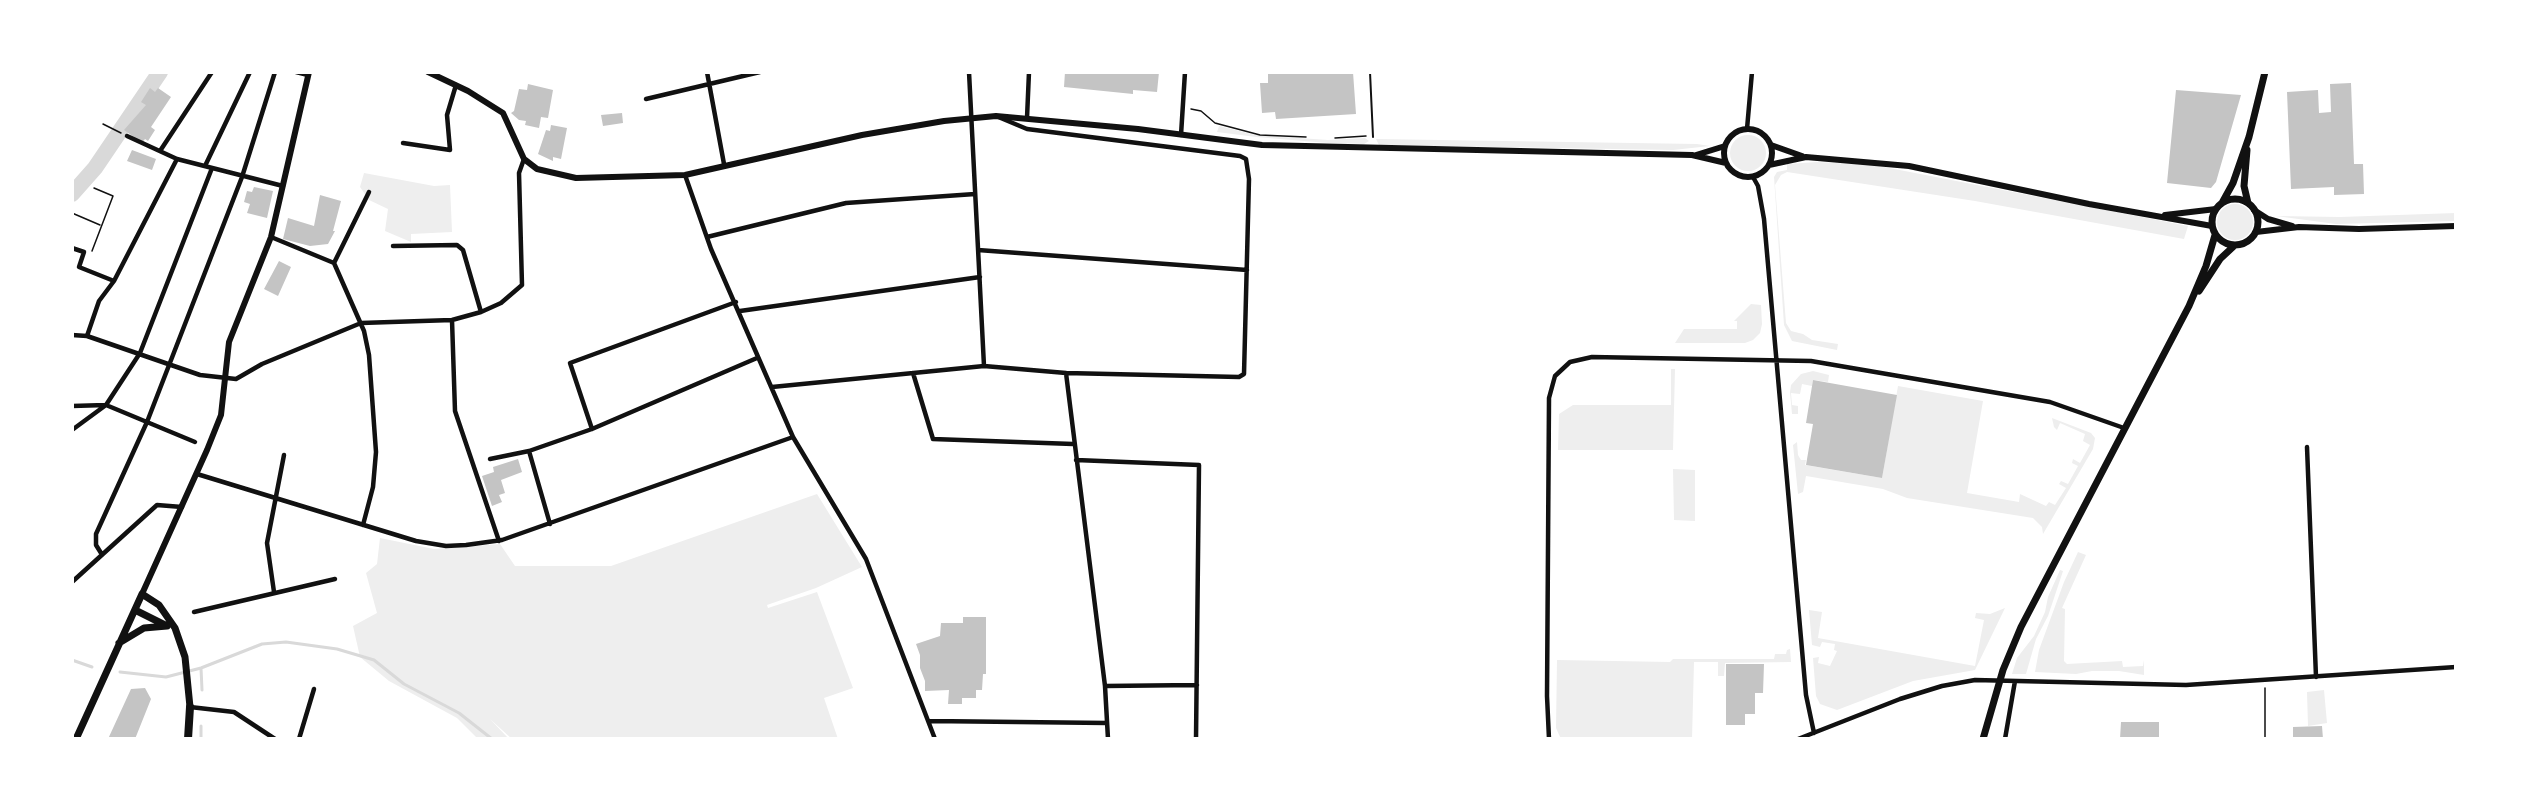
<!DOCTYPE html>
<style>
body{margin:0}
#map{position:relative;width:2528px;height:811px;overflow:hidden;background:#fff;font-family:Barlow,sans-serif}
canvas{display:block}
.frame{position:absolute;inset:0;border:74px solid #fff;pointer-events:none}
</style>
<div id="map">
<canvas width="2528" height="811"></canvas>
<div class="frame"></div>
</div>
<script>
const g = document.querySelector('canvas').getContext('2d');
g.lineJoin = 'round';
function fill(path, color) { g.fillStyle = color; g.fill(path, 'evenodd'); }
const toPath = rows => new Path2D(rows.map(r => 'M' + r).join(''));
function trace(path, color, width, dash) { g.strokeStyle = color; g.lineWidth = width; g.lineCap = dash ? 'butt' : 'round'; g.setLineDash(dash || []); g.stroke(path); }
const green = toPath([
 [1219,126,1256,135,1328,140,1365,138,1369,141,1364,144,1328,143,1256,137,1217,132],
 '1730 153a18 18 0 1 1 36 0a18 18 0 1 1-36 0Z',
 [1376,139,1697,144,1710,146,1673,150,1379,145],
 [1817,162,1874,165,2188,226,2184,239,1975,201,1787,172,1781,175,1775,185,1786,323,1791,331,1803,334,1812,340,1838,344,1837,350,1792,341,1784,325,1774,177,1777,172,1787,170,1787,164],
 [364,173,434,186,450,185,452,232,411,234,411,242,385,231,388,209,369,200,360,187],
 '2217 222a18 18 0 1 1 36 0a18 18 0 1 1-36 0Z',
 [2456,213,2456,221,2336,224,2276,216,2340,217],
 [1751,304,1761,305,1762,324,1760,333,1753,340,1745,343,1675,343,1684,329,1737,329,1737,321,1734,321],
 [1671,369,1675,369,1673,450,1558,450,1559,414,1573,405,1671,405],
 [1813,371,1829,375,1828,382,1813,380,1812,386,1802,384,1800,394,1791,393,1792,405,1798,406,1798,414,1792,414,1790,392,1791,385,1801,374],
 [1898,386,1983,401,1967,493,2019,502,2020,494,2046,506,2049,502,2055,505,2066,488,2059,484,2061,481,2068,484,2078,466,2072,463,2073,459,2080,463,2090,445,2083,441,2085,434,2060,423,2057,430,2054,427,2052,418,2091,433,2095,438,2093,449,2043,534,2042,527,2033,518,1907,498,1883,489,1806,476,1803,492,1798,494,1793,445,1797,442,1798,455,1801,460,1806,460,1805,465,1882,478],
 [1673,469,1695,470,1695,521,1674,520],
 [817,494,862,567,816,588,767,605,768,608,817,592,853,688,824,698,838,739,512,739,490,719,509,739,478,739,457,718,389,681,360,657,353,626,377,613,366,573,377,564,380,538,434,549,500,544,515,566,611,566],
 [2078,552,2086,555,2062,608,2065,609,2064,661,2067,664,2122,661,2123,667,2143,666,2144,660,2144,675,2119,671,2092,671,2076,674,2035,672,2039,650,2064,582],
 [2060,570,2063,571,2048,616,2036,639,2026,674,2012,674,2017,658,2034,636,2045,612,2048,597],
 [2005,608,1975,670,1913,681,1837,710,1820,704,1816,696,1813,658,1819,657,1818,663,1830,666,1837,651,1834,650,1835,644,1822,642,1820,647,1812,645,1809,610,1822,612,1818,638,1975,666,1984,620,1975,618,1976,613,1990,614],
 [1790,649,1791,662,1725,663,1724,676,1718,676,1718,662,1694,662,1692,739,1561,739,1556,728,1557,660,1670,662,1673,659,1774,659,1775,654,1786,654,1787,650],
 [2324,690,2327,723,2308,726,2307,692]
]);
const stream = toPath([
 [72,660,92,667],
 [201,668,202,690],
 [120,672,166,677,201,668,262,644,286,642,337,649,374,660,404,684,459,713,492,739],
 [201,739,201,726]
]);
const river = toPath([
 [72,194,95,168,160,72]
]);
const building = toPath([
 [1065,72,1159,72,1157,92,1133,90,1133,94,1064,87],
 [1268,72,1353,72,1356,114,1276,119,1275,112,1262,113,1260,83,1268,83],
 [2351,83,2354,164,2363,164,2364,194,2334,195,2334,187,2291,189,2287,92,2318,90,2319,113,2331,112,2330,84],
 [528,84,553,90,548,118,541,117,539,128,525,125,526,121,519,120,511,113,514,111,519,89,527,90],
 [150,88,155,92,158,88,171,97,151,127,155,130,148,141,145,139,142,143,124,130,146,105,141,102],
 [2176,90,2241,95,2216,182,2211,188,2167,183],
 [622,113,623,123,603,126,601,115],
 [551,125,567,128,561,159,553,157,553,161,538,154,546,130,550,131],
 [132,150,156,159,152,170,127,161],
 [254,187,273,191,267,218,247,213,250,204,244,202,247,191,252,192],
 [320,195,341,201,333,231,335,231,328,244,310,246,283,239,288,218,314,226],
 [279,261,291,267,278,296,264,289],
 [1813,380,1897,395,1882,478,1806,465,1813,424,1806,423],
 [518,459,522,472,501,480,505,493,499,495,502,502,492,506,482,476,494,472,493,467],
 [963,617,986,617,986,674,983,674,982,690,976,690,976,698,962,698,962,704,948,704,949,690,925,691,925,681,920,668,920,655,916,644,940,636,941,623,963,623],
 [1726,664,1764,664,1763,693,1755,693,1755,714,1745,714,1745,725,1726,725],
 [145,688,151,699,135,739,108,739,131,689],
 [2121,722,2159,722,2159,739,2120,739],
 [2322,726,2323,739,2293,739,2293,727]
]);
const path = toPath([
 [1191,109,1201,111,1215,123,1260,135,1306,137],
 [103,124,121,133],
 [1335,138,1366,136],
 [72,213,100,225],
 [92,251,113,196,94,188],
 [2265,688,2265,739]
]);
const service = toPath([
 [1370,72,1373,137]
]);
const minor = toPath([
 [296,72,308,75],
 [707,72,724,164],
 [969,72,984,366],
 [646,99,760,72],
 [1027,118,1029,72],
 [1747,129,1752,72],
 [1181,135,1185,72],
 [127,136,177,159,283,186],
 [403,143,450,150,447,115,456,85],
 [160,151,212,72],
 [205,166,250,72],
 [685,175,711,249,793,437,866,559,935,739],
 [1753,177,1758,186,1764,219,1806,695,1814,733],
 [271,237,334,263],
 [707,237,846,203,975,194],
 [393,246,457,245,463,250,481,312],
 [72,248,84,252,79,267,114,281],
 [978,250,1247,270],
 [740,311,980,277],
 [452,320,455,411,499,541],
 [72,335,87,336,200,375,236,379,262,364,361,323,452,320,481,312,501,303,522,285,519,173,524,159],
 [87,336,99,301,114,281,177,159],
 [913,373,933,439,1073,444],
 [1066,373,1105,686,1108,739],
 [772,387,984,366,1066,373,1239,377,1244,374,1249,179,1246,159,1240,156,1027,129,996,116],
 [72,406,106,405,195,442],
 [592,429,570,363,736,302],
 [72,430,106,405,140,353,212,168],
 [2307,447,2316,677],
 [490,459,529,451],
 [1076,460,1199,465,1196,739],
 [197,474,416,541,446,546,466,545,502,540,793,437],
 [550,524,529,451,592,429,757,358],
 [363,525,373,487,376,452,369,355,364,331,334,263,369,192],
 [101,553,96,545,96,534,147,422,242,177,275,72],
 [72,582,157,505,182,507],
 [274,592,267,543,284,455],
 [194,612,335,579],
 [1105,686,1197,685],
 [190,707,234,712,275,739],
 [929,721,1107,723],
 [299,739,314,689],
 [1549,739,1547,696,1549,398,1555,376,1570,362,1592,357,1811,361,2050,402,2124,428],
 [1798,739,1900,699,1942,686,1975,680,2186,685,2456,667],
 [2005,739,2015,681]
]);
const tertiary = toPath([
 [428,72,468,91,503,113,524,159,537,169,576,178,685,175,862,135,944,121,996,116,1138,129,1262,145,1692,155,1726,163],
 '1724 153a24 24 0 1 1 48 0a24 24 0 1 1-48 0Z',
 [1771,145,1802,156],
 [1696,155,1725,146],
 [1769,165,1806,157,1909,166,2089,204,2212,226],
 [2254,210,2268,219,2292,226],
 [2165,215,2216,209],
 [2256,232,2299,227,2359,229,2456,226],
 [142,594,207,450,221,415,229,342,271,237,309,72]
]);
const secondary = toPath([
 [2247,150,2244,186,2248,203],
 '2212 222a23 23 0 1 1 46 0a23 23 0 1 1-46 0Z',
 [2222,203,2233,183,2249,137,2265,72],
 [2199,291,2220,259,2234,246],
 [135,610,165,625],
 [119,643,144,628,167,626],
 [76,739,142,594,159,605,175,628,185,657,190,707],
 [1983,739,2003,670,2021,627,2189,306,2206,266,2215,235]
]);
const trunk = toPath([
 [188,739,190,707]
]);
fill(green, '#eee');
trace(stream, '#d9d9d9', 3);
trace(river, '#d9d9d9', 16);
fill(building, '#c4c4c4');
trace(path, '#111', 1.5);
trace(service, '#111', 2);
trace(minor, '#111', 4.5);
trace(tertiary, '#111', 6);
trace(secondary, '#111', 7);
trace(trunk, '#111', 8);
</script>
